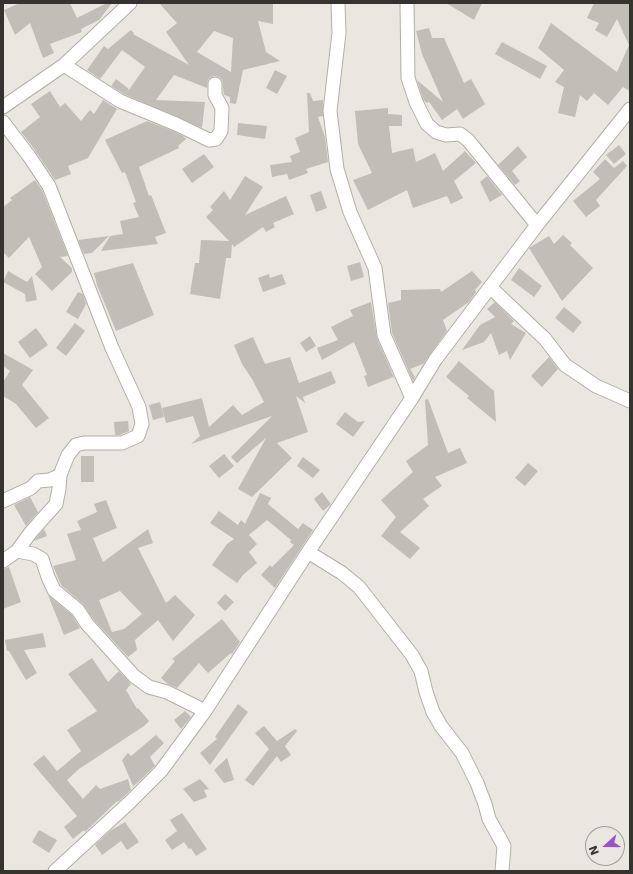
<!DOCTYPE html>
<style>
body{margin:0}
#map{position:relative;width:633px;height:874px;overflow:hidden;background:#eae7e0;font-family:"DejaVu Sans",sans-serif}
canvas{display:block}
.frame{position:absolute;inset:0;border:4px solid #343330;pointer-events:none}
.north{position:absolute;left:585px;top:826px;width:40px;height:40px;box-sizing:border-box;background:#eae7e0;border:1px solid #a19f9a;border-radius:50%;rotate:249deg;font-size:11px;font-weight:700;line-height:16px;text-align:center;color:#343330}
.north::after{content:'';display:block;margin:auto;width:14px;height:18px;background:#9b52c4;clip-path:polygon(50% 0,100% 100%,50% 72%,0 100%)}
</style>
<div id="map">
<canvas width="633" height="874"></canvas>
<div class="frame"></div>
<div class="north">N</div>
</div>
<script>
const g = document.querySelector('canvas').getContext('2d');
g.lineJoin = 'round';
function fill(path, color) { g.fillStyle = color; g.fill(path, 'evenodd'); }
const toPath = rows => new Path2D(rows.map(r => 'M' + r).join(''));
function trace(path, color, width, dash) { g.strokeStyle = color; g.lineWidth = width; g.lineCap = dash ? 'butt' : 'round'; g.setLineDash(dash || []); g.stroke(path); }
const building = toPath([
 [20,3,70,3,77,18,107,3,112,3,99,20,81,29,82,32,50,44,54,53,43,58,30,23,15,35,4,10],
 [159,3,273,3,273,24,258,21,266,52,280,61,243,70,236,104,230,103,230,97,224,95,222,80,219,77,215,76,211,77,208,80,207,88,174,75,156,100,205,102,202,128,124,94,111,86,116,79,129,89,126,94,145,67,122,50,100,79,87,70,104,46,108,49,131,30,134,33,133,34,189,65,166,32,177,23],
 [214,31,233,38,231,72,197,52],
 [446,3,482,3,474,20],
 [594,3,630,3,630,91,623,87,608,105,594,93,587,101,580,95,575,117,558,113,564,87,555,82,564,70,538,48,551,23,617,72,629,45,617,19,607,37,595,30,599,23,587,18],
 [429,28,432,38,444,38,464,83,471,79,485,104,463,119,457,109,442,120,429,102,426,103,423,99,417,80,443,102,422,54,416,31],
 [502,42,547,66,540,79,495,54],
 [275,70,287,76,277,94,266,88],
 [50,91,60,107,65,103,81,121,90,110,94,114,103,100,117,109,88,158,68,166,71,174,55,180,32,146,21,132,40,117,31,104],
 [307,93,310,93,313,101,323,100,323,116,318,117,325,137,328,162,306,169,308,173,289,180,287,174,272,177,270,165,292,162,290,156,300,152,295,138,309,132],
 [388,108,388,114,402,115,402,126,389,126,392,153,413,148,416,162,435,153,443,171,465,151,476,163,454,181,463,198,451,204,447,196,413,208,407,190,368,210,353,180,372,173,358,144,355,111],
 [147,121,173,131,183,136,186,139,178,146,179,148,139,167,149,196,151,195,166,233,155,237,158,244,101,251,110,236,123,234,120,221,139,217,133,203,136,202,125,172,122,173,105,140],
 [238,123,267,126,265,139,237,135],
 [619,145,626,154,614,164,606,155],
 [518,146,527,157,512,171,520,181,515,185,498,165],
 [204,154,214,167,192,183,182,169],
 [605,159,614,168,623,161,627,166,596,200,600,206,586,217,573,201,600,179,593,172],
 [245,176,263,187,245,215,286,196,294,214,273,223,275,227,266,232,263,227,234,247,232,244,231,258,226,258,220,299,190,294,195,263,199,263,201,240,229,241,206,217,213,210,210,207,224,191,230,200],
 [487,176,502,195,490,202,480,182],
 [35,180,42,190,68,256,60,257,72,268,72,272,52,291,35,274,42,267,29,237,9,258,3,252,3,207,12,200,10,198],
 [321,191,327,208,316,212,310,195],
 [563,235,572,243,570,245,593,268,562,301,529,248,549,236,554,244],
 [109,236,92,253,84,254,78,240],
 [360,262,364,277,351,281,347,266],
 [133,263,154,315,116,331,97,285,94,273],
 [519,268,542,286,534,297,511,280],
 [8,271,27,282,32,276,37,300,26,302,25,294,3,282],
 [472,271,482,282,475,290,476,292,469,302,443,320,447,331,423,364,410,369,415,377,413,381,392,333,388,303,401,300,401,290,440,289,441,292],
 [269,274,270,278,282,274,286,284,263,292,258,278],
 [78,292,83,294,86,304,78,319,66,312],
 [371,302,377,338,395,380,393,377,368,387,364,376,367,375,354,342,322,360,317,348,338,340,331,327,353,316,350,310],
 [495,302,514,321,511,324,526,333,510,360,507,351,499,355,491,333,484,342,462,350,480,325,495,317,487,309],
 [564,307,582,322,573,333,555,318],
 [75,323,85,331,66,356,56,348],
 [36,328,48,345,30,358,18,342],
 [310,336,316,346,306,352,300,343],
 [253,337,265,364,290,357,299,383,331,371,336,383,303,397,305,403,296,396,308,432,277,443,292,458,252,497,238,489,266,438,237,463,231,457,272,416,191,444,200,436,193,416,166,423,162,408,202,398,209,427,233,405,242,415,264,402,252,379,242,364,234,345],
 [3,353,33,370,22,385,49,418,36,428,16,404,3,396,3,382,10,371,3,366],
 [549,357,558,369,542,387,531,376],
 [459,361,494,391,496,422,467,398,469,396,446,377],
 [428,399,448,453,460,448,467,463,435,477,442,486,423,499,429,506,400,532,420,548,410,559,381,536,396,517,381,500,413,472,406,461,428,445,425,400],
 [160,402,164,417,153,420,149,405],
 [345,412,358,422,365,421,353,437,336,424],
 [128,421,129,431,120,435,115,435,114,422],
 [224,454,234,466,219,478,209,466],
 [81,456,94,456,94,482,81,482],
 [303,457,320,470,313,478,297,466],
 [528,463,538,471,525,486,515,478],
 [322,492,331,504,323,511,314,499],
 [260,493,271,498,268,504,298,529,303,523,313,530,275,588,261,575,270,565,272,567,294,545,290,542,291,540,267,520,249,535,257,544,249,552,257,563,243,575,237,583,212,565,227,544,234,539,210,523,219,511,238,525,241,520,245,524],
 [30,497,38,512,26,526,14,505],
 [106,500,117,528,93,538,103,562,148,529,153,543,138,548,166,603,175,595,195,615,173,641,158,620,135,640,137,650,128,657,93,619,83,604,61,585,53,566,76,560,67,534,81,530,77,521,97,512,94,504],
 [120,591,142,614,124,629,112,632,99,600],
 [44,529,47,536,34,541,37,537],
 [9,567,21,602,3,609,3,569],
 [225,594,234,602,225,611,217,603],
 [48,595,72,615,80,628,64,635],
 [222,619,240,642,232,654,231,653,208,673,199,663,177,688,168,684,161,678,175,661,172,659],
 [43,633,46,647,24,650,37,673,26,680,9,651,7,651,5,640],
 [92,658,108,682,119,671,131,684,126,690,137,709,138,708,149,721,144,726,79,769,67,780,83,799,96,785,100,789,128,779,131,790,119,801,116,802,85,832,84,830,73,839,64,827,77,816,33,764,44,755,57,771,81,751,67,730,97,711,68,674],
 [238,704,248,712,210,765,200,753,217,739,215,737],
 [185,711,191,717,181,729,174,720],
 [264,726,277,741,295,729,297,731,285,746,291,755,281,762,277,756,253,786,245,780,269,749,255,733],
 [156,735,164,743,150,757,155,766,136,784,133,786,122,760,128,753,131,756],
 [227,758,234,780,224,783,214,770],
 [200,779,209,789,204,790,207,797,194,802,183,789],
 [182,813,207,849,196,856,191,848,189,849,184,842,172,850,165,840,177,831,170,820],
 [125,822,139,842,127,850,121,841,102,855,95,845,110,831],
 [39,830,57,840,49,853,32,842]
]);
const minor = toPath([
 [338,3,339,33,330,111,337,169,350,212,375,268,384,335,412,398],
 [407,3,408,78,416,102,427,124,436,132,446,135,460,134,468,140,537,225],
 [64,65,120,101,176,124,209,140,216,139,221,131,222,108,215,95,215,84],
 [3,107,64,65,130,3],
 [3,122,29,156,49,186,112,348,139,407,142,424,138,436,122,443,84,443,76,445,68,455,60,475,59,489,56,504,31,532,17,551,3,561],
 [490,287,545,339,565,365,596,386,630,401],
 [3,501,31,488,38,481,50,480,60,475],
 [17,551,33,554,42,559,48,577,54,590,78,610,87,624,134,676,149,687,167,692,205,711],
 [308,552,342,573,359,587,412,655,421,671,426,692,433,712,441,726,462,753,477,783,485,804,489,819,504,846,502,871],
 [55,871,130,802,161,771,205,711,308,552,412,398,435,360,537,225,630,109]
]);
fill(building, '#c1beb7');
trace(minor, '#b1afa8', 15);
trace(minor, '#fff', 13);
</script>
